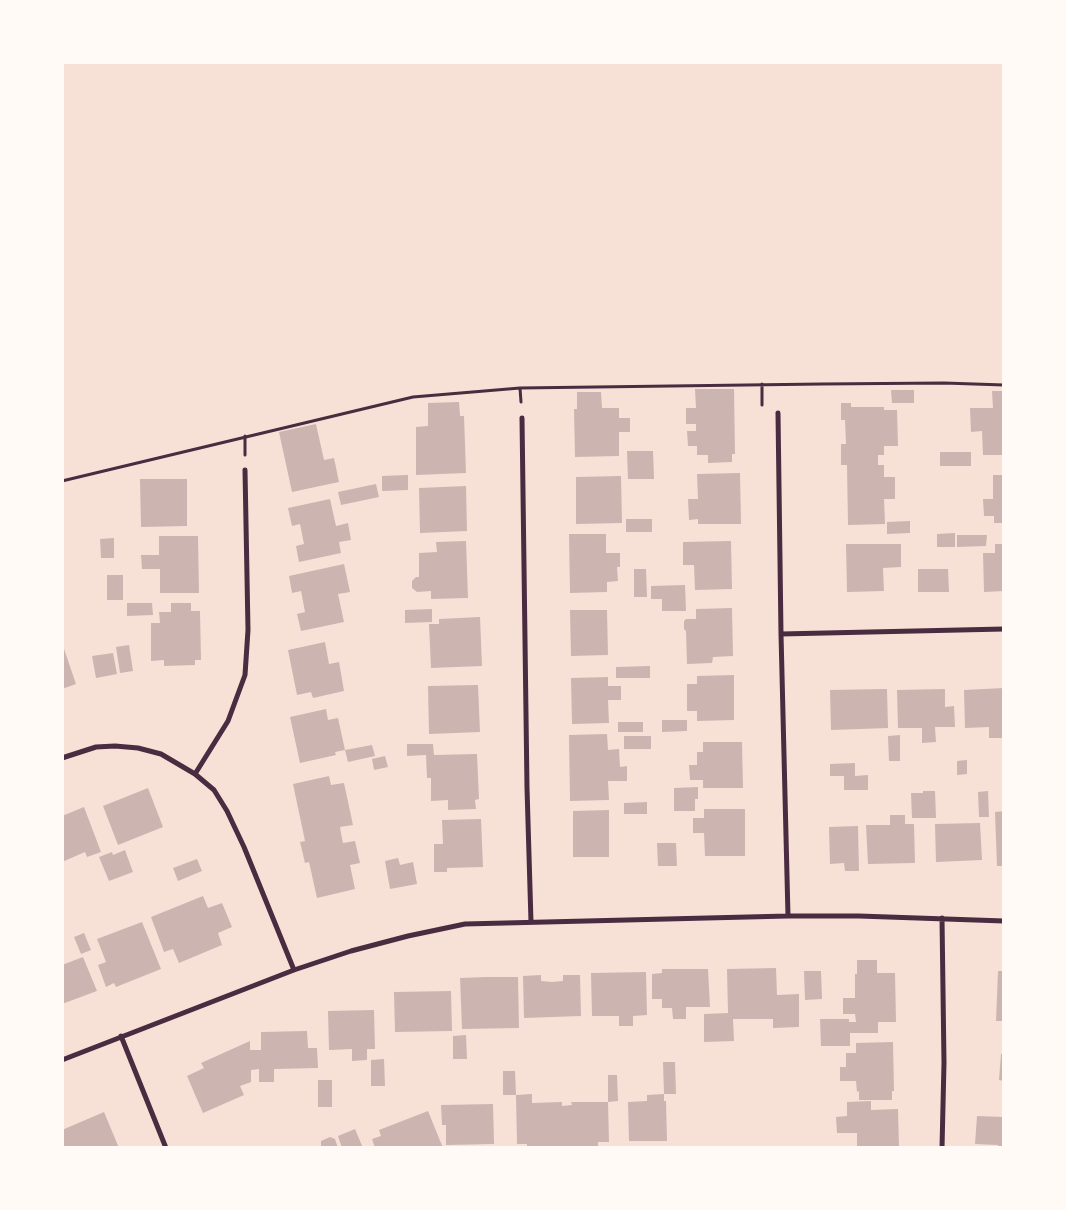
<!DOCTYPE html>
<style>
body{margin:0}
#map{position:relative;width:1066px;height:1210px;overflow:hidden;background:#f7e1d7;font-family:Inter,sans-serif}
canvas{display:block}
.frame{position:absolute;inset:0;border:64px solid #fffaf5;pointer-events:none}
</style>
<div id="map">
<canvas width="1066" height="1210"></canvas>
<div class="frame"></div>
</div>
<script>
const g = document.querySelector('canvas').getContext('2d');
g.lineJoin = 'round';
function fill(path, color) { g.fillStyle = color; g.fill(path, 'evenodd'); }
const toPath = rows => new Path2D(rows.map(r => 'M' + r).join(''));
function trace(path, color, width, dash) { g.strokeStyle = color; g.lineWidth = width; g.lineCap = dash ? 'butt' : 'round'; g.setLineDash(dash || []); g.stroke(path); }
const building = toPath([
 [695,389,734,389,735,454,732,454,732,462,708,463,708,455,697,455,697,446,688,446,687,431,696,431,696,424,686,424,686,408,696,408],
 [891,390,914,390,914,403,892,403],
 [992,391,1004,391,1004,455,983,455,982,431,971,432,970,408,993,408],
 [577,392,601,392,602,408,619,408,619,418,630,418,630,432,619,432,619,456,575,457,574,409,577,409],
 [459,402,460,416,464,416,466,473,416,475,416,427,428,426,428,403],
 [841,403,851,403,851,407,884,407,884,410,897,410,898,446,884,446,884,455,878,455,878,465,884,465,884,477,895,477,895,499,884,499,885,524,848,525,847,465,841,465,841,444,846,444,845,420,841,420],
 [316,424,324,460,334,458,339,482,292,492,279,432],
 [627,451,653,451,654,479,628,479],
 [940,452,971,452,971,466,940,466],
 [740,473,741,524,698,524,698,519,689,520,688,499,698,499,697,474],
 [408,475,408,490,382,491,382,476],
 [993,475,1004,475,1004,523,994,523,994,516,984,516,983,499,993,499],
 [621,476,622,523,576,524,576,477],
 [140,479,187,479,187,526,141,527],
 [376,484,379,497,341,505,338,492],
 [466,486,467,531,420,533,419,488],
 [330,499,336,526,348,523,351,540,339,542,341,553,299,562,296,546,304,544,300,524,292,526,288,508],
 [626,519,652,519,652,532,626,532],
 [910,521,910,533,887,534,887,522],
 [955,533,955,547,937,547,937,534],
 [569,534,606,534,606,553,620,553,620,567,617,567,618,581,607,582,607,592,570,593],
 [957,535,987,535,986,546,957,547],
 [159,536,198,536,199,593,160,593,160,569,142,569,141,555,159,555],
 [114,538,114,558,101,558,100,539],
 [466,541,468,598,431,599,431,591,417,592,412,588,412,581,416,577,419,577,419,553,437,552,436,542],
 [731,541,732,589,695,590,694,565,683,565,683,542],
 [846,544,901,544,901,567,883,568,884,591,847,592],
 [995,544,1004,544,1004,591,984,592,983,553,995,553],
 [344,564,350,592,338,594,344,622,301,631,297,614,305,612,301,591,292,593,289,576],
 [634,569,646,569,647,597,634,597],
 [918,569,948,569,949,592,918,592],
 [107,575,123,575,123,600,107,600],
 [685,585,686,611,662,611,662,599,651,599,651,586],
 [127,603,152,603,153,615,127,616],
 [171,603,191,603,191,611,200,611,201,660,195,660,195,665,164,666,164,660,151,661,151,623,160,623,159,612,171,612],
 [732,608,733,656,713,657,712,663,687,664,686,631,684,629,684,621,686,619,696,619,696,609],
 [432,609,432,622,405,623,405,610],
 [570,610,607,610,608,655,571,656],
 [480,617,482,666,431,668,429,624,439,624,439,619],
 [325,642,329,664,339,662,344,691,313,698,311,692,297,695,288,650],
 [129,645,133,671,120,673,116,647],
 [63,646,76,684,62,689,62,647],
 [113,653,117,674,96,678,92,656],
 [650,666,650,678,616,678,616,667],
 [734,675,734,720,697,721,697,711,687,711,687,684,697,684,697,676],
 [608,677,608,686,621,686,621,700,608,700,609,723,572,724,571,678],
 [478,685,480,732,429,734,428,686],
 [1004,688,1004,738,989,738,989,727,965,728,964,690],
 [887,689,888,728,831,730,830,690],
 [945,689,945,707,954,706,955,727,935,727,936,742,922,743,922,728,898,728,897,690],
 [326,709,328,720,338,718,345,750,335,752,336,755,300,763,290,717],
 [662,720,687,720,687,731,662,732],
 [618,722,643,722,643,732,618,732],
 [607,734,608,750,619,749,620,767,627,766,627,781,608,781,609,800,570,801,569,735],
 [900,735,900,761,889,761,888,736],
 [624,736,651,736,651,749,624,749],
 [703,742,742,742,743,788,703,788,703,780,690,780,689,765,697,765,697,752,703,752],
 [407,744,433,744,434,755,477,754,479,799,475,800,476,809,448,810,448,800,431,801,431,778,427,778,426,755,407,756],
 [372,745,375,756,348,762,345,750],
 [385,756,388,767,374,770,372,759],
 [967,760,967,774,957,775,957,761],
 [855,763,855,776,868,775,868,790,844,790,844,776,830,776,830,764],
 [329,776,331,785,344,783,353,825,340,827,341,833,343,843,355,841,360,863,350,865,355,889,317,898,309,862,305,863,300,842,305,841,293,784],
 [698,787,698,799,695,799,695,811,674,811,674,788],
 [148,788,163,827,118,845,103,806],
 [923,791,935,791,936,818,912,818,911,793,923,793],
 [988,791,989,817,979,817,978,792],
 [647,802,647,814,624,814,624,803],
 [84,807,101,852,87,857,85,852,62,862,62,816],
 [704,809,745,809,745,856,705,856,704,833,693,833,693,818,704,818],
 [609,810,609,857,573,857,573,811],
 [1004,811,1004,866,997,866,995,812],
 [890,815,905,815,905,824,914,824,915,863,868,864,866,825,890,825],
 [481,819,483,867,447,868,447,872,434,872,434,844,443,844,442,820],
 [980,823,982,860,936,862,935,824],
 [858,826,859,871,845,871,844,863,830,864,829,827],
 [657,843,676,843,677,866,658,866],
 [125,850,133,872,109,881,99,857,112,852,113,855],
 [398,858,400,865,413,862,417,884,390,889,385,861],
 [197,859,202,871,178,881,173,868],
 [203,896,208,908,222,903,232,927,218,933,222,945,179,963,173,949,164,952,151,917],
 [142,922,161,969,116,987,114,983,106,987,98,965,106,962,97,939],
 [84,933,91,950,81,954,74,937],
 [83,957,97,991,62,1004,62,965],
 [857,960,877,960,877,973,895,973,896,1022,878,1022,878,1033,850,1033,850,1046,821,1046,820,1019,849,1019,849,1022,856,1022,855,1014,843,1014,843,998,855,998,855,974,857,974],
 [776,968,777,995,799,994,799,1027,773,1028,773,1019,733,1019,734,1041,704,1042,704,1014,728,1013,727,969],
 [662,969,708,969,710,1007,686,1007,686,1019,673,1019,672,1008,662,1008,662,999,652,999,652,974,662,973],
 [804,971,821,971,822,999,805,1000],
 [998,971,1004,971,1004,1021,996,1021],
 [646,972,647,1015,633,1016,633,1026,619,1026,619,1016,592,1016,591,973],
 [541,975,541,981,552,982,563,981,563,975,580,975,581,1016,524,1018,523,976],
 [486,977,518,977,519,1028,462,1029,460,978],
 [451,991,452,1031,395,1032,394,992],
 [374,1010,375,1049,367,1049,367,1060,352,1061,352,1049,329,1050,328,1011],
 [307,1031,308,1048,317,1048,318,1068,274,1069,274,1082,259,1082,259,1069,251,1070,251,1082,240,1086,244,1095,203,1113,187,1076,204,1068,201,1063,250,1041,250,1050,261,1050,261,1032],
 [466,1035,467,1059,453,1059,453,1036],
 [893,1042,894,1091,892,1091,892,1100,859,1100,859,1091,857,1092,856,1081,840,1081,840,1067,846,1067,846,1053,856,1053,856,1043],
 [1001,1054,1004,1054,1004,1081,999,1080],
 [384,1059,385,1086,371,1086,371,1060],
 [663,1062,675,1062,676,1094,664,1094],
 [503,1071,515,1071,516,1095,503,1095],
 [608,1075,617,1075,618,1101,608,1102],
 [318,1080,332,1080,332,1107,318,1107],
 [532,1094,532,1103,562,1102,562,1106,572,1105,571,1102,608,1102,609,1142,598,1142,598,1148,527,1148,527,1144,517,1144,516,1095],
 [664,1094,664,1101,666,1101,667,1141,629,1141,628,1102,647,1101,647,1095],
 [871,1101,871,1110,898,1109,899,1148,857,1148,857,1133,837,1133,836,1117,847,1116,847,1102],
 [493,1104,494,1144,446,1145,446,1125,442,1125,441,1105],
 [428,1111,443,1148,375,1148,372,1139,381,1136,379,1130],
 [104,1112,119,1148,62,1148,62,1130],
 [977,1116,1004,1117,1004,1148,998,1148,998,1145,975,1144],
 [355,1129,363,1148,342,1148,338,1136],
 [330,1137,335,1139,338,1148,321,1148,321,1141]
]);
const path = toPath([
 [762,384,762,405],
 [520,388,521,402],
 [245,436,245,455],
 [62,481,413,397,520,388,822,384,944,383,1004,385]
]);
const minor = toPath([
 [778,413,781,634,788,916],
 [522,418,527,788,531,922],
 [781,634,1004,629],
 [62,758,96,747,115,746,138,748,161,754,195,774,214,790,227,811,244,847,294,970],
 [195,774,228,721,245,675,248,630,245,470],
 [942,918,944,1063,942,1148],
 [121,1036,166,1148],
 [62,1060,294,970,351,951,408,936,465,924,788,916,859,916,1004,921]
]);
fill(building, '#ccb4b1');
trace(path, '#4a2c40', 3);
trace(minor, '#4a2c40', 5);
</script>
